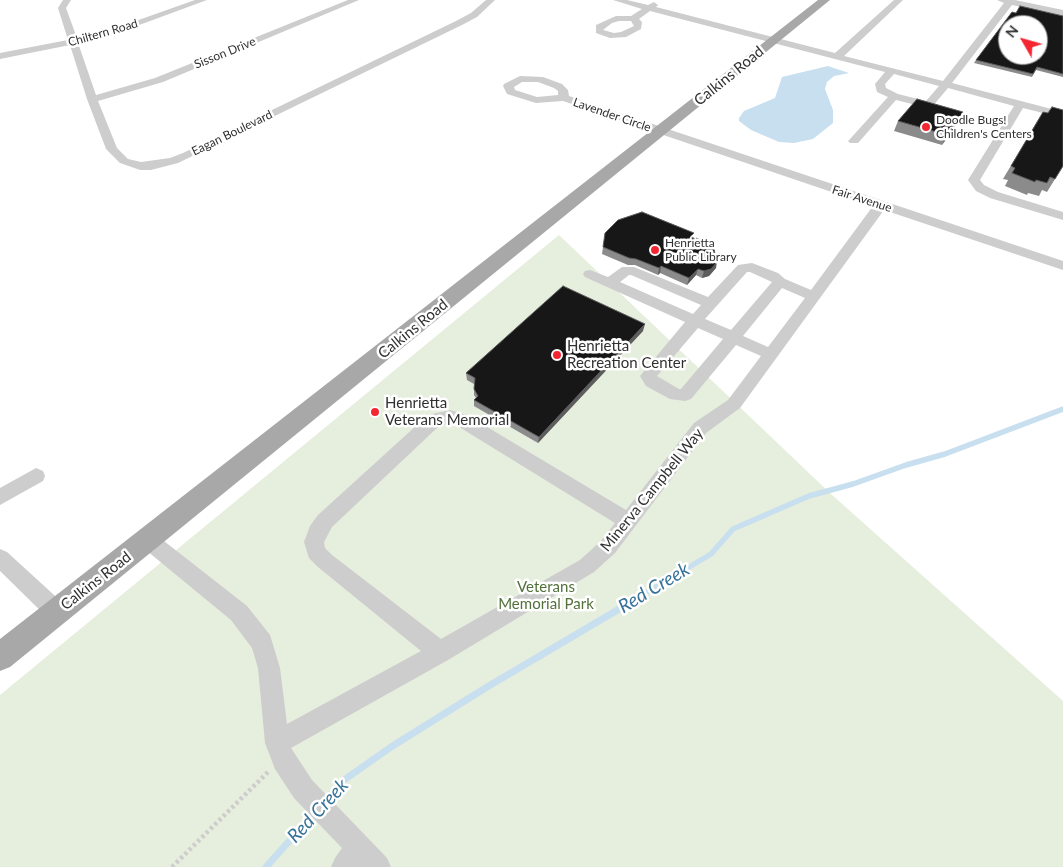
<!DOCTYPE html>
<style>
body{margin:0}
#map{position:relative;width:1063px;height:867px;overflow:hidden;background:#fff;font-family:Lato,sans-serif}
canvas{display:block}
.north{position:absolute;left:998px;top:15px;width:50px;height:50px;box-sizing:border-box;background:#fff;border:1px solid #acacac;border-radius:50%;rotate:308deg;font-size:14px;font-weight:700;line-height:20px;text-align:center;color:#303030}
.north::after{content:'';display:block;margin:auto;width:18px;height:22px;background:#f42631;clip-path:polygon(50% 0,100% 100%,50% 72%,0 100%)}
</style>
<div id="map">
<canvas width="1063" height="867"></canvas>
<div class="north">N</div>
</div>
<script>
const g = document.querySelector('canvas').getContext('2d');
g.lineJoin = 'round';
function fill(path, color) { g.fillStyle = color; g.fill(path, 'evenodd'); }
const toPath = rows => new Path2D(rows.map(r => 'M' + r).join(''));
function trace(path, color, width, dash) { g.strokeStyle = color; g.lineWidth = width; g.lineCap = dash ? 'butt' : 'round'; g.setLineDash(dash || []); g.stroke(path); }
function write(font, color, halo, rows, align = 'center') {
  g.font = font + ' Lato,sans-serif'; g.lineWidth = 5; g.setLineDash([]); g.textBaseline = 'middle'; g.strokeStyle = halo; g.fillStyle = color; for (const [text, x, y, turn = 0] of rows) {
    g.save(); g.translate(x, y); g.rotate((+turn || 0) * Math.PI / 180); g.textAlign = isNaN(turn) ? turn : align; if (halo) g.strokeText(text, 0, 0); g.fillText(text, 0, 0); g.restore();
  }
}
const green = toPath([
 [559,235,831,494,1063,701,1063,867,0,867,0,695]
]);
const water = toPath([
 [828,66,849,73,834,76,827,82,825,89,833,110,833,123,813,139,794,143,779,142,751,130,739,121,739,118,744,111,775,98,782,77]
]);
const streamFar1 = toPath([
 [624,606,711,554,733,529,809,496,853,484,906,465,945,454,1063,409]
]);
const stream = toPath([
 [325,801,344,780,391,747,487,687,626,605],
 [266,867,316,811]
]);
const path = toPath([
 [172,867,269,771]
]);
const minor = toPath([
 [63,0,71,0,66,8,77,38,99,34,195,0,207,0,104,38,78,43,96,95,155,78,348,0,359,0,163,82,98,101,117,148,128,159,141,162,170,158,183,153,456,21,471,13,486,0,495,0,477,17,462,25,178,163,151,170,140,170,120,163,106,149,87,99,70,45,0,59,0,53,68,40,58,8,63,0],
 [613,0,627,0,648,5,654,2,658,5,656,7,835,53,894,0,903,0,844,56,943,81,1004,3,997,0,1015,0,1063,10,1063,16,1012,5,952,83,1063,112,1063,118,1023,108,980,180,984,185,998,192,1063,212,1063,220,990,198,976,191,968,180,1014,106,948,88,932,107,928,108,896,100,858,143,850,143,848,141,850,139,888,97,877,92,875,84,885,72,650,11,639,19,642,22,641,29,626,37,610,38,596,33,596,25,616,16,631,16,642,9,613,0],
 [619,21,631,21,634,26,621,32,614,33,603,30,612,23,619,21],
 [894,74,939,86,926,101,898,94,886,88,885,84,894,74],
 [520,76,543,77,562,84,568,90,569,96,1063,261,1063,270,884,210,740,408,706,433,615,553,594,572,448,660,291,748,312,780,387,858,391,867,331,867,335,858,342,848,294,798,275,769,265,743,258,668,252,648,231,620,141,546,138,540,141,534,148,531,155,534,247,606,270,635,280,668,287,724,421,651,318,567,309,558,304,542,310,526,318,515,428,415,450,410,467,415,626,510,694,423,728,400,761,356,736,345,691,399,685,401,670,399,646,386,640,376,685,322,585,277,583,274,585,271,590,270,608,277,622,267,634,267,708,297,738,265,752,263,778,273,785,279,811,290,873,206,563,101,536,103,507,94,503,86,504,84,520,76],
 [522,82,538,82,554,88,558,91,558,95,537,97,515,90,514,87,522,82],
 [747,272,750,272,772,282,731,330,705,319,747,272],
 [629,275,631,275,701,305,693,314,620,282,629,275],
 [782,288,805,298,768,347,743,336,782,288],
 [698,328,723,339,681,389,679,389,657,376,698,328],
 [450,424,456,425,615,523,601,541,580,560,441,639,332,555,325,548,324,542,332,527,439,426,450,424],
 [36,468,43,471,45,476,43,481,0,505,0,488,36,468],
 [0,549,7,552,65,605,68,612,65,619,57,622,49,619,0,571,0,549]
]);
const major = toPath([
 [818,0,830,0,10,667,0,671,0,639,818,0]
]);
const wall = toPath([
 [1016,13,1063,16,1063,77,1036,70,1032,77,974,63,976,60],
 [963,112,959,121,942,145,894,131,898,121],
 [1043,112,1055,179,1047,192,1042,190,1039,196,1028,193,1027,195,1005,186,1008,180,1003,179],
 [693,237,716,268,709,276,702,278,696,275,687,285,660,273,658,275,635,265,628,265,602,254,603,247],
 [643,331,538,443,474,406,474,400,476,398,474,395,474,384,467,380,466,373]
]);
const shadedWall = toPath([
 [963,112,959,121,942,145,947,135],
 [717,262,716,268,709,276,702,278,704,271],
 [661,266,660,273,658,275,659,268],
 [698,269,696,275,687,285,689,278],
 [645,324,643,331,538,443,539,437]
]);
const building = toPath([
 [1020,6,1063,16,1063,74,1037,67,1033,74,976,60,1012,12,1016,13,1020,6],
 [1008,25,1038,25,1038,55,1008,55,1008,25],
 [917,99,963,112,947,135,898,121,917,99],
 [1052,107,1063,110,1063,166,1055,179,1050,177,1047,183,1036,180,1035,182,1012,173,1015,168,1011,166,1043,112,1048,113,1052,107],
 [642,212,694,233,691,236,713,245,717,262,711,269,704,271,698,269,689,278,661,266,659,268,636,259,629,258,603,247,605,233,618,220,642,212],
 [563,286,645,324,539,437,474,400,478,396,474,389,475,378,466,373,563,286]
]);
const markers = [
 [926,127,5,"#f42631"],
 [655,250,5,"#f42631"],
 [557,355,5,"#f42631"],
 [375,412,5,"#f42631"]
];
const farStreetnames = [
 ["Chiltern Road",103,33,-16],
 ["Sisson Drive",225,53,-22],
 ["Lavender Circle",612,115,19],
 ["Eagan Boulevard",232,133,-26],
 ["Fair Avenue",862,199,18]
];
const farPoinames = [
 ["Doodle Bugs!",936,120],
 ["Children's Centers",936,134],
 ["Henrietta",665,243],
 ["Public Library",665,257]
];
const streetNames = [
 ["Calkins Road",729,76,-39],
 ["Calkins Road",413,329,-39],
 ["Minerva Campbell Way",652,490,-51],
 ["Calkins Road",96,581,-38]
];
const poiNames = [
 ["Henrietta",567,346],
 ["Recreation Center",567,363],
 ["Henrietta",385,403],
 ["Veterans Memorial",385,420]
];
const parkNames = [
 ["Veterans",546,587],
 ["Memorial Park",546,604]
];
const nearWaternames = [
 ["Red Creek",654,588,-31],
 ["Red Creek",318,811,-47]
];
fill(green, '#e6eedd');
fill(water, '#c8dfef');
trace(streamFar1, '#c8dfef', 5.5);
trace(stream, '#c8dfef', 7);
trace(path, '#cdcdcd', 4.5, [3, 3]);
fill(minor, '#cdcdcd');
fill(major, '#a8a8a8');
fill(wall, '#8b8b8b');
fill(shadedWall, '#5d5d5d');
fill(building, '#171717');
trace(building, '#5d5d5d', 1);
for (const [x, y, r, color] of markers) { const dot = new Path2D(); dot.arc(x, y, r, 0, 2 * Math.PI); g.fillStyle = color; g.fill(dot); trace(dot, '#fff', 2); }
write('12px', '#303030', '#fff', farStreetnames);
write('12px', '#303030', '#fff', farPoinames, 'left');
write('15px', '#303030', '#fff', streetNames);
write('15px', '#303030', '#fff', poiNames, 'left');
write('15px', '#527039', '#fff', parkNames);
write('italic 19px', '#36729a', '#fff', nearWaternames);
</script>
